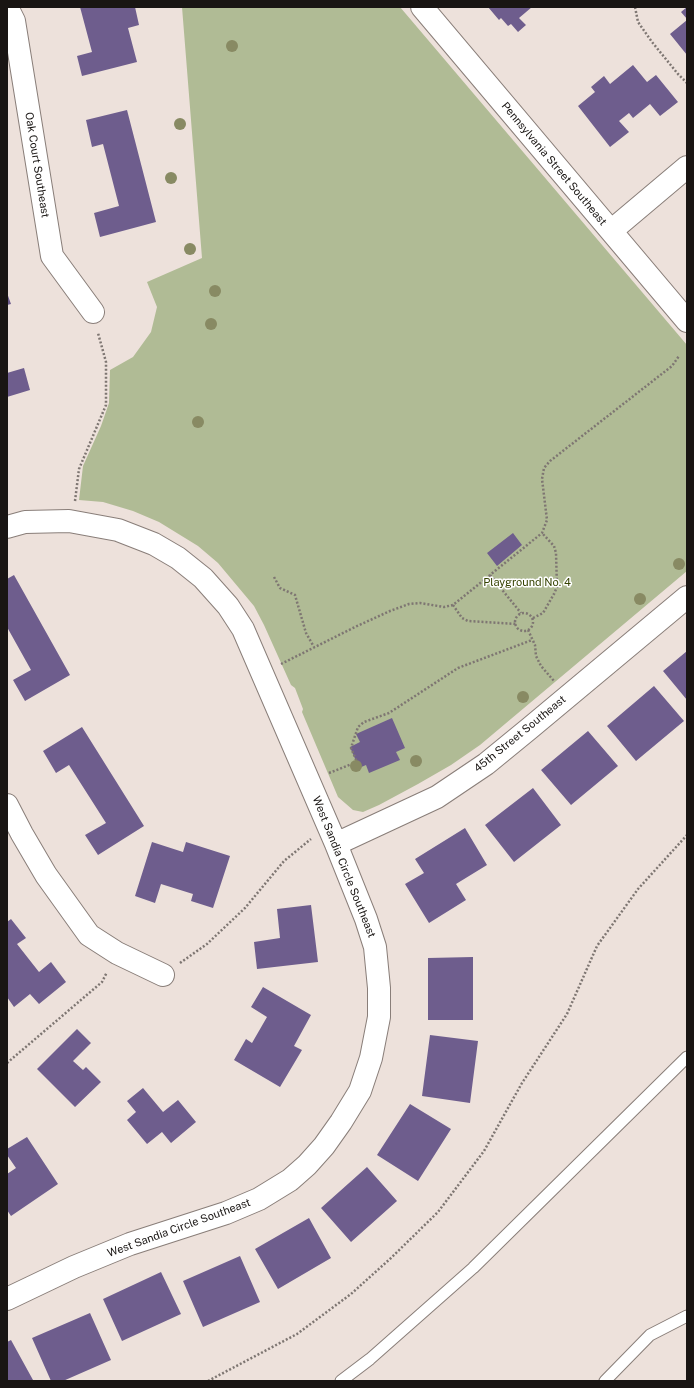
<!DOCTYPE html>
<style>
body{margin:0}
#map{position:relative;width:694px;height:1388px;overflow:hidden;background:#ede1db;font-family:"Public Sans",sans-serif}
canvas{display:block}
.frame{position:absolute;inset:0;border:8px solid #191513;pointer-events:none}
</style>
<div id="map">
<canvas width="694" height="1388"></canvas>
<div class="frame"></div>
</div>
<script>
const g = document.querySelector('canvas').getContext('2d');
g.lineJoin = 'round';
function fill(path, color) { g.fillStyle = color; g.fill(path, 'evenodd'); }
const toPath = rows => new Path2D(rows.map(r => 'M' + r).join(''));
function trace(path, color, width, dash) { g.strokeStyle = color; g.lineWidth = width; g.lineCap = dash ? 'butt' : 'round'; g.setLineDash(dash || []); g.stroke(path); }
function write(font, color, halo, rows, align = 'center') {
  g.font = font + ' "Public Sans",sans-serif'; g.lineWidth = 3; g.setLineDash([]); g.textBaseline = 'middle'; g.strokeStyle = halo; g.fillStyle = color; for (const [text, x, y, turn = 0] of rows) {
    g.save(); g.translate(x, y); g.rotate((+turn || 0) * Math.PI / 180); g.textAlign = isNaN(turn) ? turn : align; if (halo) g.strokeText(text, 0, 0); g.fillText(text, 0, 0); g.restore();
  }
}
const green = toPath([
 [182,7,400,7,687,345,687,571,480,745,451,765,418,784,379,805,363,812,353,810,338,797,302,712,303,709,295,688,291,685,264,625,254,606,218,563,198,546,159,522,133,511,103,502,79,500,83,466,101,426,109,403,110,370,133,357,151,332,157,307,147,282,202,258]
]);
const building = toPath([
 [80,7,135,7,139,25,128,28,137,62,82,76,77,56,92,52],
 [488,7,532,7,519,18,526,25,518,32,511,24,508,26,501,18,499,20],
 [687,7,687,19,681,12],
 [687,20,687,55,670,34],
 [633,65,647,82,656,75,678,102,660,116,650,104,633,118,629,113,619,121,629,132,610,147,578,106,595,92,591,87,604,76,610,84],
 [127,110,156,222,100,237,94,213,119,206,103,144,92,147,86,120],
 [7,293,11,304,7,305],
 [24,368,30,390,7,397,7,373],
 [513,533,522,545,497,566,487,553],
 [14,575,70,675,25,701,13,680,31,670,7,627,7,579],
 [687,651,687,700,663,671],
 [654,686,684,721,636,761,607,726],
 [392,718,405,748,396,752,400,760,369,773,366,765,359,768,350,747,360,742,356,734],
 [82,727,144,826,98,855,85,835,106,823,69,765,56,773,43,751],
 [588,731,618,766,571,805,541,770],
 [533,788,561,825,514,862,485,825],
 [465,828,487,865,456,884,466,900,429,923,405,884,424,873,415,859],
 [152,842,183,852,186,842,230,856,213,908,191,901,193,894,161,884,155,903,135,896],
 [311,905,318,962,257,969,254,942,280,938,277,909],
 [11,919,26,938,17,944,39,972,51,962,66,982,39,1004,30,994,14,1007,7,997,7,922],
 [473,957,473,1020,428,1020,428,958],
 [263,987,311,1015,294,1046,302,1050,280,1087,234,1060,246,1039,252,1043,267,1017,251,1007],
 [77,1029,91,1043,73,1061,83,1070,86,1067,101,1082,75,1107,37,1069],
 [430,1035,478,1041,470,1103,422,1096],
 [143,1088,163,1112,178,1100,196,1122,171,1143,162,1132,147,1144,127,1120,136,1112,127,1101],
 [410,1104,451,1129,418,1181,377,1155],
 [27,1137,58,1184,11,1216,7,1210,7,1174,16,1168,7,1155,7,1149],
 [367,1167,397,1201,351,1242,321,1208],
 [309,1218,331,1258,278,1289,255,1249],
 [240,1256,260,1302,203,1327,183,1281],
 [161,1272,181,1314,122,1341,103,1299],
 [90,1313,111,1360,63,1381,51,1381,32,1338],
 [11,1340,33,1380,31,1381,7,1381,7,1342]
]);
const path = toPath([
 [635,7,638,22,652,42,678,74,687,83],
 [75,501,79,469,106,405,106,362,98,333],
 [490,575,521,613],
 [274,577,280,588,295,595,306,633,314,647],
 [453,605,462,618,468,621,516,624],
 '515 622a9 9 0 1 1 18 0a9 9 0 1 1-18 0Z',
 [533,618,543,613,554,594,557,587,556,553,554,546,542,533],
 [528,630,535,645,536,656,541,666,554,681],
 [281,664,355,627,390,611,409,604,420,603,444,607,453,605,542,533,547,520,542,479,544,468,550,461,672,366,679,356],
 [329,773,357,762,351,748,358,727,364,722,389,713,458,668,532,640],
 [180,963,207,944,245,908,284,861,311,839],
 [7,1063,102,982,107,972],
 [208,1381,297,1334,351,1294,391,1258,438,1212,484,1151,522,1083,567,1014,597,946,638,889,687,835]
]);
const lane = toPath([
 [341,1381,370,1359,473,1268,687,1057],
 [605,1381,650,1335,687,1316]
]);
const street = toPath([
 [7,7,14,21,52,256,93,312],
 [422,7,687,321],
 [611,231,687,167],
 [7,527,25,522,69,521,118,530,154,544,178,558,203,578,228,606,243,629,336,844,366,919,375,947,379,988,379,1017,371,1058,360,1091,341,1122,324,1146,307,1165,290,1180,259,1199,226,1213,130,1244,74,1267,7,1299],
 [7,805,22,834,46,875,89,935,117,953,163,975],
 [336,844,437,797,486,764,530,728,687,597]
]);
const trees = [
 [232,46],
 [180,124],
 [171,178],
 [190,249],
 [215,291],
 [211,324],
 [198,422],
 [679,564],
 [640,599],
 [523,697],
 [416,761],
 [356,766]
];
const streetNames = [
 ["Pennsylvania Street Southeast",554,164,50],
 ["Oak Court Southeast",37,165,81],
 ["45th Street Southeast",520,734,-39],
 ["West Sandia Circle Southeast",344,867,68],
 ["West Sandia Circle Southeast",179,1228,-20]
];
const parkNames = [
 ["Playground No. 4",527,583]
];
fill(green, '#b0bb95');
fill(building, '#6e5d8d');
trace(lane, '#897e79', 13);
trace(street, '#897e79', 24);
trace(path, '#7e7672', 2.5, [2, 2]);
trace(lane, '#fff', 11);
trace(street, '#fff', 22);
g.fillStyle = '#888a63';
for (const [x, y] of trees) { g.beginPath(); g.arc(x, y, 6, 0, 2 * Math.PI); g.fill(); }
write('11px', '#191513', '#fff', streetNames);
write('11px', '#354200', '#fff', parkNames);
</script>
